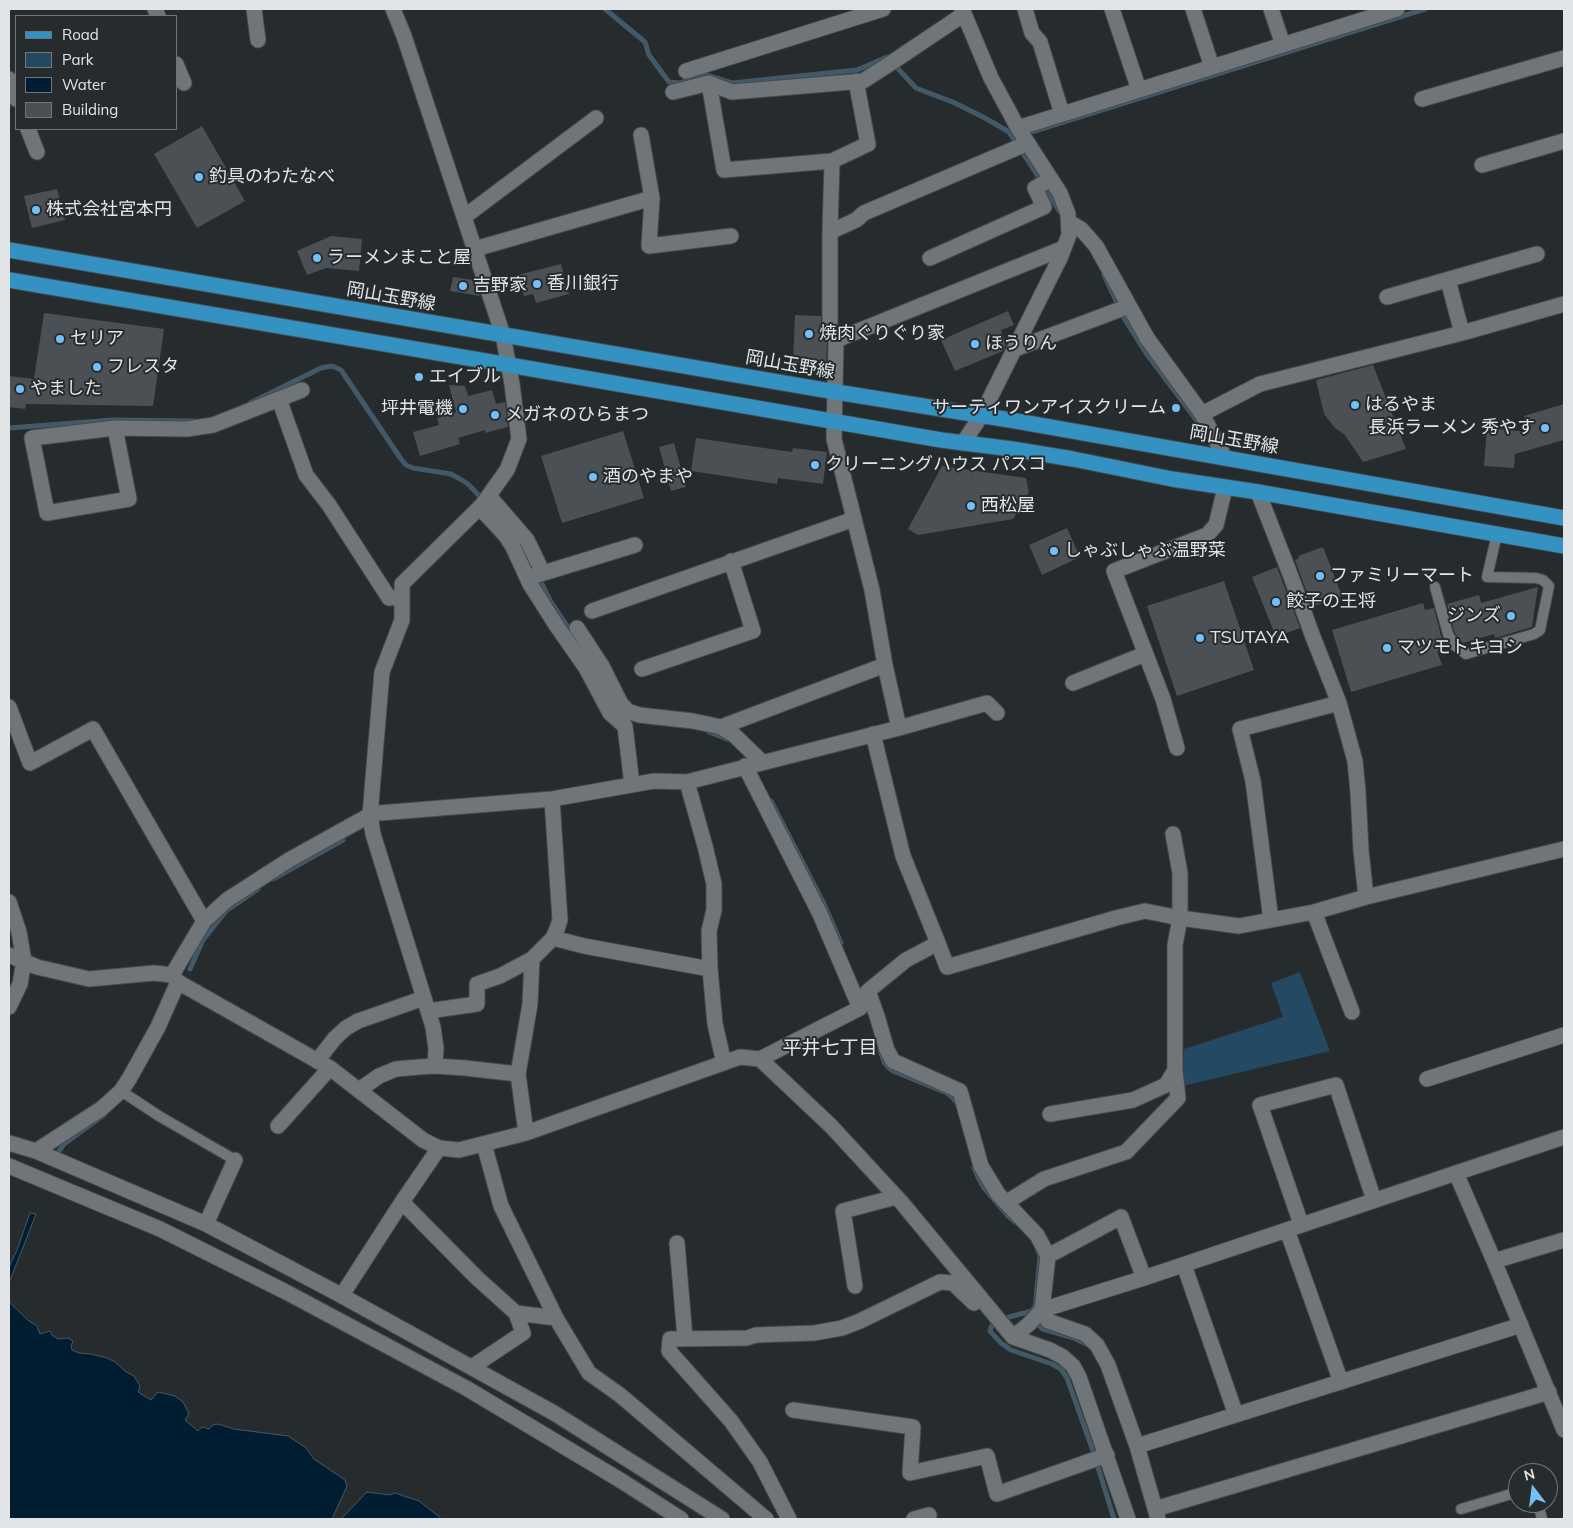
<!DOCTYPE html>
<meta charset="utf-8">
<style>
body{margin:0}
#map{position:relative;width:1573px;height:1528px;overflow:hidden;background:#262b2e;font-family:Mulish,sans-serif}
canvas{display:block}
.frame{position:absolute;inset:0;border:10px solid #e2e5e8;pointer-events:none}
.legend{position:absolute;left:15px;top:15px;width:162px;height:115px;box-sizing:border-box;background:#262b2e;border:1px solid #717578;margin:0;padding:6px 9px;list-style:none;font-size:15px;color:#e2e5e8}
.legend li{display:flex;align-items:center;gap:10px;height:25px}
.legend b{width:25px;border:1px solid #717578}
.north{position:absolute;left:1508px;top:1463px;width:50px;height:50px;box-sizing:border-box;background:#262b2e;border:1px solid #717578;border-radius:50%;rotate:345deg;font-size:14px;font-weight:700;line-height:20px;text-align:center;color:#e2e5e8}
.north::after{content:'';display:block;margin:auto;width:18px;height:22px;background:#74c0f6;clip-path:polygon(50% 0,100% 100%,50% 72%,0 100%)}
</style>
<div id="map">
<canvas width="1573" height="1528"></canvas>
<div class="frame"></div>
<ul class="legend">
<li><b style="height:6px;background:#3492c3"></b>Road</li>
<li><b style="height:14px;background:#234963"></b>Park</li>
<li><b style="height:14px;background:#001d31"></b>Water</li>
<li><b style="height:14px;background:#4b5054"></b>Building</li>
</ul>
<div class="north">N</div>
</div>
<script>
const g = document.querySelector('canvas').getContext('2d');
g.lineJoin = 'round';
function fill(path, color) { g.fillStyle = color; g.fill(path, 'evenodd'); }
const toPath = rows => new Path2D(rows.map(r => 'M' + r).join(''));
function trace(path, color, width, dash) { g.strokeStyle = color; g.lineWidth = width; g.lineCap = dash ? 'butt' : 'round'; g.setLineDash(dash || []); g.stroke(path); }
function write(font, color, halo, rows, align = 'center') {
  g.font = font + ' Mulish,"Noto Sans JP",sans-serif'; g.lineWidth = 4; g.setLineDash([]); g.textBaseline = 'middle'; g.strokeStyle = halo; g.fillStyle = color; for (const [text, x, y, turn = 0] of rows) {
    g.save(); g.translate(x, y); g.rotate((+turn || 0) * Math.PI / 180); g.textAlign = isNaN(turn) ? turn : align; if (halo) g.strokeText(text, 0, 0); g.fillText(text, 0, 0); g.restore();
  }
}
const green = toPath([
 [1300,972,1330,1051,1183,1086,1184,1049,1283,1017,1271,983]
]);
const water = toPath([
 [30,1213,36,1214,9,1283,9,1267,17,1250,30,1213],
 [9,1302,29,1321,37,1326,40,1334,50,1331,52,1335,58,1339,68,1338,73,1341,71,1346,72,1350,79,1353,91,1354,107,1358,115,1362,125,1371,134,1376,140,1386,138,1392,151,1400,158,1392,175,1396,183,1402,189,1414,185,1420,198,1431,202,1427,209,1429,213,1425,218,1424,234,1429,288,1436,305,1447,314,1459,345,1480,347,1486,332,1519,9,1519,9,1302],
 [367,1492,390,1495,395,1493,419,1501,442,1519,341,1519,367,1492]
]);
const stream = toPath([
 [605,9,645,42,649,55,669,82,680,83,706,75,732,83,857,70,887,57,916,88,955,103,985,118,1009,132,1038,176,1060,212],
 [1025,134,1425,9],
 [1104,275,1124,318,1146,353,1203,429],
 [250,403,321,368,332,366,341,370,401,459,406,465,413,468,451,474,460,479,468,484,484,501],
 [9,428,113,420,195,421],
 [538,576,551,602,575,638],
 [709,732,727,739],
 [771,801,824,904,841,943],
 [273,879,343,840],
 [190,969,203,940,226,911,258,889],
 [880,1050,884,1062,888,1067,893,1071,947,1093,952,1097,958,1104],
 [57,1154,64,1144,104,1115],
 [974,1168,979,1179,984,1188,1007,1215,1015,1222],
 [1035,1310,1040,1257,1038,1250],
 [1009,1317,1032,1311,1034,1308],
 [992,1325,990,1331,1001,1343,1011,1350,1052,1364,1061,1369,1067,1378,1093,1451],
 [1038,1325,1043,1329,1074,1338,1086,1344],
 [1098,1467,1114,1519]
]);
const building = toPath([
 [202,126,245,201,197,228,154,154],
 [57,189,65,220,32,228,24,196],
 [331,236,362,239,359,271,326,268,307,275,297,251],
 [561,264,569,294,536,303,533,294,524,296,522,290,510,293,506,278],
 [453,277,473,280,480,296,450,291],
 [1008,311,1014,325,1001,330,1006,344,1003,351,955,371,941,340],
 [44,313,164,329,153,406,26,404,25,409,9,407,9,376,34,379],
 [795,315,821,316,821,329,827,342,826,364,793,363],
 [1373,365,1406,449,1363,462,1345,435,1335,428,1324,414,1316,380],
 [449,385,465,386,468,396,492,390,496,404,505,402,508,427,485,433,485,430,458,438,460,444,420,456,413,432,439,425,437,418,456,412],
 [1564,404,1564,440,1515,454,1514,468,1484,466,1487,428,1527,432,1524,416],
 [623,431,644,498,562,523,541,456],
 [696,438,792,452,793,448,827,452,823,484,778,478,777,484,691,471],
 [674,443,686,487,671,491,659,447],
 [942,466,1026,478,1029,492,1013,519,918,535,908,529],
 [1067,528,1080,557,1042,575,1029,545],
 [1323,547,1342,596,1312,607,1295,560,1299,558,1298,556],
 [1277,567,1300,628,1276,637,1252,577],
 [1224,581,1254,670,1177,696,1147,606],
 [1538,587,1532,627,1495,638,1494,634,1463,643,1459,640,1454,631,1447,604,1479,595,1481,603],
 [1423,603,1425,610,1434,608,1441,636,1448,647,1437,651,1442,665,1351,692,1332,630]
]);
const lane = toPath([
 [1435,587,1448,634,1454,645,1466,654,1534,634,1540,630,1549,586,1543,580,1536,578,1487,577,1497,534],
 [121,1091,159,1116,235,1160],
 [1538,1503,1542,1519],
 [1461,1509,1518,1492]
]);
const street = toPath([
 [155,9,158,16],
 [254,9,258,40],
 [393,9,404,36,503,335,512,384,519,439,507,470,482,505,402,584,402,620,382,672,370,815,373,834,433,1027,436,1048,435,1066],
 [962,9,991,78,1018,128,1060,193,1068,214,1069,235,1060,258,981,416,963,443],
 [1025,9,1032,33,1040,42,1062,114],
 [1112,9,1139,90],
 [1193,9,1212,67],
 [1271,9,1283,45],
 [176,64,184,83],
 [686,71,883,9],
 [9,79,16,99],
 [709,83,724,170,832,161,868,144,856,81],
 [673,92,709,83,732,92,863,81,894,61,964,14],
 [1422,99,1564,58],
 [1018,128,1397,9],
 [28,129,37,152],
 [641,135,652,198,649,246,731,236],
 [832,161,830,232,830,329,836,340],
 [1482,165,1564,141],
 [464,217,596,118],
 [1069,222,1081,229,1096,246,1147,338,1202,414,1225,458],
 [830,232,856,220,864,213,1028,143],
 [475,249,652,198],
 [930,258,1044,207,1035,188,1051,179],
 [1448,280,1462,333],
 [1387,297,1537,254],
 [1015,349,1129,306],
 [279,399,306,475,329,505,389,598,402,597],
 [1202,414,1260,384,1462,333,1564,304],
 [115,428,129,499,47,513,32,438,115,428,187,429,213,425,302,390],
 [1258,492,1290,574,1313,637,1339,703,1355,761,1358,792,1361,850,1366,897],
 [489,496,527,540,543,573],
 [480,508,506,536,513,547,530,584,556,625,586,668,610,713,625,726,632,785],
 [527,578,635,545],
 [592,611,854,519],
 [577,628,602,666,621,704,628,711,639,715,693,721,721,727,734,735,762,762],
 [642,669,753,631,731,561],
 [1073,683,1145,654],
 [9,707,30,763,93,729,204,921],
 [721,727,885,665],
 [899,728,885,665,872,590,834,439,836,340,1064,248],
 [873,734,903,856,938,943],
 [1177,748,1163,699,1114,571,1207,535,1216,525,1225,488],
 [745,766,820,914,860,1008],
 [687,782,705,846,714,884,714,910,709,931,710,969,715,1024,724,1063],
 [1314,912,1352,1012],
 [1271,920,1253,781,1240,729,1339,703],
 [553,938,584,946,710,969],
 [9,955,37,967,89,979,154,973,172,975,178,982,330,1068,423,1140,439,1148,459,1150,526,1133,740,1057,760,1059,860,1008,868,991,906,960,938,943,947,967,1116,918,1145,911,1180,918,1239,926,1314,912,1366,897,1564,849],
 [172,975,204,921,227,900,289,860,370,815,379,813,552,799,654,781,687,782,899,728,987,703,997,713],
 [868,991,877,1016,887,1050,893,1061,960,1091,981,1166,998,1194,1037,1235,1048,1256,1042,1310,1048,1321,1085,1334,1097,1345,1108,1365,1137,1446,1158,1519],
 [428,1011,477,1004,477,984,500,976,532,959],
 [760,1059,831,1126,902,1203,1013,1337,1050,1350,1063,1357,1073,1366,1079,1377,1128,1519],
 [317,1061,335,1038,346,1028,358,1021,424,998],
 [1427,1079,1564,1035],
 [359,1090,379,1076,396,1069,419,1067,435,1066,465,1068,518,1074],
 [1050,1114,1133,1100,1166,1085,1175,1070,1175,945,1180,918,1180,873,1173,834],
 [278,1126,330,1068],
 [526,1133,518,1074,530,1004,532,959,553,938,557,929,560,920,552,799],
 [9,1143,36,1151,206,1224,335,1292,554,1413,722,1519],
 [484,1144,501,1206,556,1318,589,1373,620,1395,766,1519],
 [36,1151,101,1109,121,1091,129,1079,158,1027,178,982],
 [9,1166,160,1229,286,1292,466,1388,620,1480,681,1519],
 [1456,1173,1564,1137],
 [402,1202,477,1278,516,1313,556,1318],
 [1007,1202,1044,1179,1126,1152,1178,1098,1175,1070],
 [206,1224,235,1160],
 [1301,1224,1260,1105,1336,1085,1374,1200],
 [1287,1230,1341,1382],
 [677,1243,685,1338],
 [1048,1256,1121,1217,1144,1278],
 [1494,1261,1564,1240],
 [1184,1265,1236,1415],
 [855,1286,843,1211,896,1197],
 [342,1295,402,1202,439,1148],
 [1013,1337,1029,1324,1042,1310,1144,1278,1456,1173,1494,1261,1564,1430],
 [472,1367,523,1333,516,1313],
 [793,1410,913,1427,910,1473,987,1456,997,1494,1107,1455],
 [1137,1446,1521,1325],
 [1155,1509,1549,1392],
 [789,1519,760,1462,731,1421,669,1351,670,1339,747,1338,756,1335,814,1333,842,1328,860,1321,940,1282,953,1283,974,1303],
 [914,1519,929,1515]
]);
const secondary = toPath([
 [9,902,19,932,24,961,20,984,9,1007]
]);
const primary = toPath([
 [9,250,836,392,1016,421,1564,518],
 [9,280,509,365,941,440,1012,449,1073,459,1172,479,1258,492,1564,546]
]);
const markers = [
 [199,177,5,"#74c0f6"],
 [36,210,5,"#74c0f6"],
 [317,258,5,"#74c0f6"],
 [537,284,5,"#74c0f6"],
 [463,286,5,"#74c0f6"],
 [809,334,5,"#74c0f6"],
 [60,339,5,"#74c0f6"],
 [975,344,5,"#74c0f6"],
 [97,367,5,"#74c0f6"],
 [419,377,5,"#74c0f6"],
 [20,389,5,"#74c0f6"],
 [1355,405,5,"#74c0f6"],
 [1176,408,5,"#74c0f6"],
 [463,409,5,"#74c0f6"],
 [495,415,5,"#74c0f6"],
 [1545,428,5,"#74c0f6"],
 [815,465,5,"#74c0f6"],
 [593,477,5,"#74c0f6"],
 [971,506,5,"#74c0f6"],
 [1054,551,5,"#74c0f6"],
 [1320,576,5,"#74c0f6"],
 [1276,602,5,"#74c0f6"],
 [1511,616,5,"#74c0f6"],
 [1200,638,5,"#74c0f6"],
 [1387,648,5,"#74c0f6"]
];
const poiNames = [
 ["釣具のわたなべ",209,177],
 ["株式会社宮本円",46,210],
 ["ラーメンまこと屋",327,258],
 ["香川銀行",547,284],
 ["吉野家",473,286],
 ["焼肉ぐりぐり家",819,334],
 ["セリア",70,339],
 ["ほうりん",985,344],
 ["フレスタ",107,367],
 ["エイブル",429,377],
 ["やました",30,389],
 ["はるやま",1365,405],
 ["サーティワンアイスクリーム",1166,408,"right"],
 ["坪井電機",453,409,"right"],
 ["メガネのひらまつ",505,415],
 ["長浜ラーメン 秀やす",1535,428,"right"],
 ["クリーニングハウス パスコ",825,465],
 ["酒のやまや",603,477],
 ["西松屋",981,506],
 ["しゃぶしゃぶ温野菜",1064,551],
 ["ファミリーマート",1330,576],
 ["餃子の王将",1286,602],
 ["ジンズ",1501,616,"right"],
 ["TSUTAYA",1210,638],
 ["マツモトキヨシ",1397,648]
];
const streetNames = [
 ["岡山玉野線",391,297,10],
 ["岡山玉野線",790,365,10],
 ["岡山玉野線",1234,440,10]
];
const neighbourhoodNames = [
 ["平井七丁目",830,1048]
];
fill(green, '#234963');
fill(water, '#001d31');
trace(water, '#445968', 1);
trace(stream, '#445968', 5);
fill(building, '#4b5054');
trace(lane, '#464a4d', 12);
trace(street, '#464a4d', 17);
trace(secondary, '#464a4d', 17);
trace(primary, '#464a4d', 17);
trace(lane, '#6f7579', 10);
trace(street, '#6f7579', 15);
trace(secondary, '#6f7579', 15);
trace(primary, '#3492c3', 15);
for (const [x, y, r, color] of markers) { const dot = new Path2D(); dot.arc(x, y, r, 0, 2 * Math.PI); g.fillStyle = color; g.fill(dot); trace(dot, '#262b2e', 2); }
write('18px', '#e2e5e8', '#262b2e', poiNames, 'left');
write('18px', '#e2e5e8', '#262b2e', streetNames);
write('19px', '#dfe5ea', '#262b2e', neighbourhoodNames);
</script>
